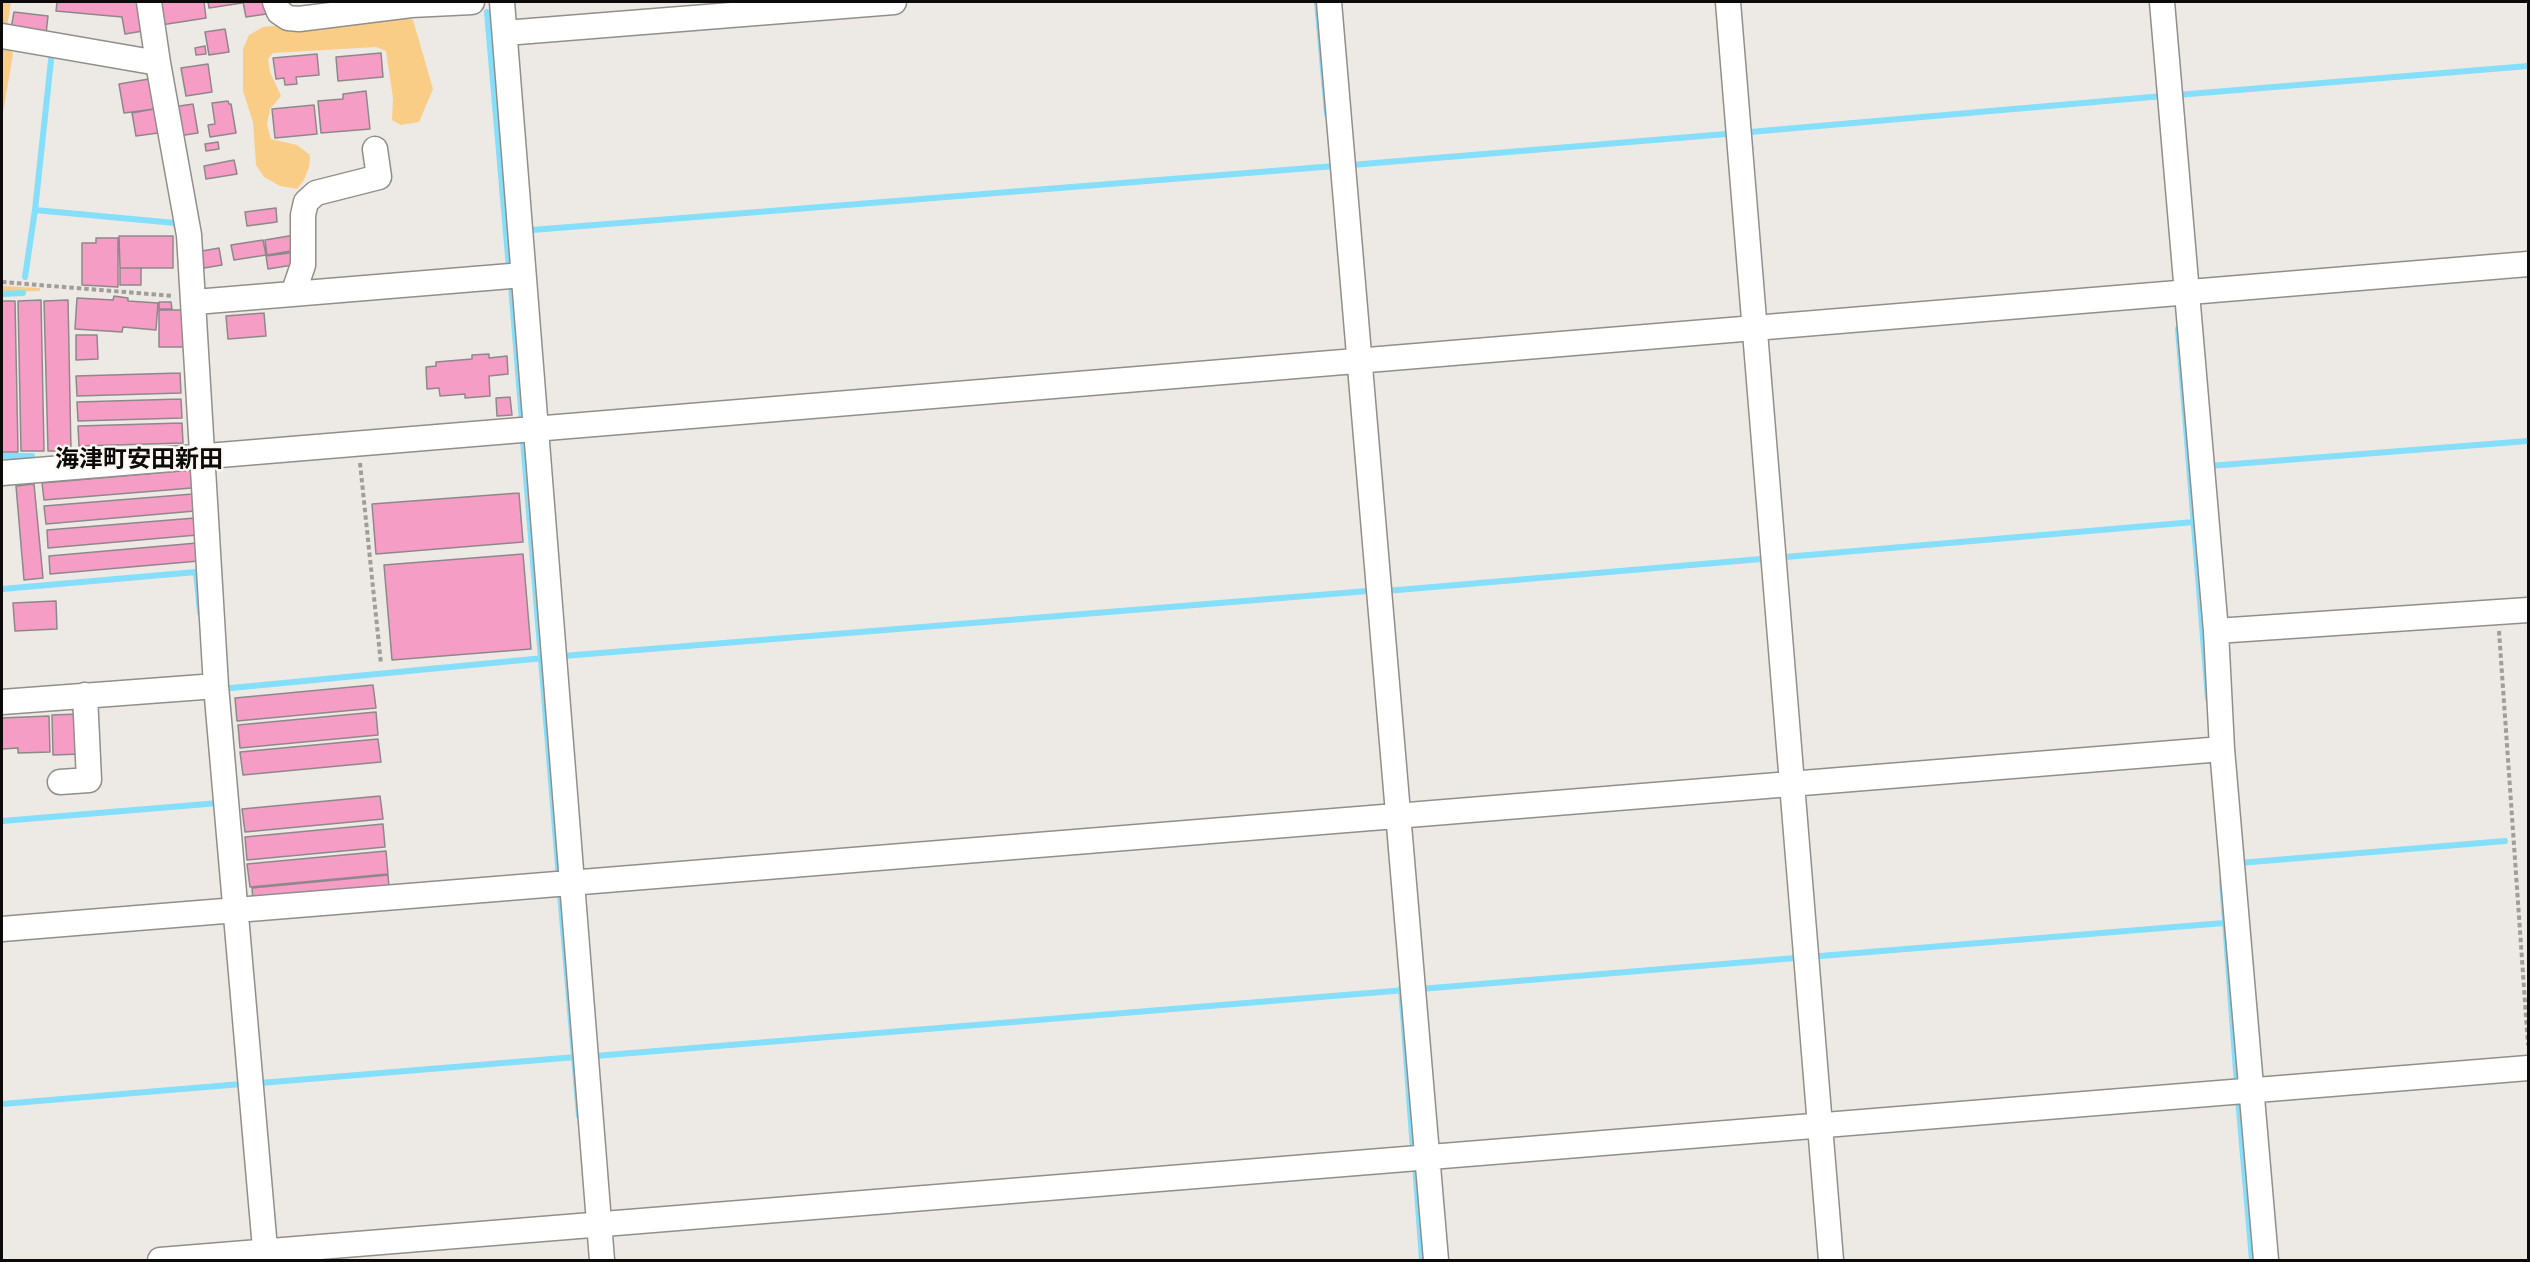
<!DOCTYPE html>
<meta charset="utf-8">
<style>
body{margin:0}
#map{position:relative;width:2530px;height:1262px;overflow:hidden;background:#ede9e4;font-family:"Fira Sans",sans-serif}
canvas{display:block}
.frame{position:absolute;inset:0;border:3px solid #0c0b09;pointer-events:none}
</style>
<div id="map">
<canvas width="2530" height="1262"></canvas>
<div class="frame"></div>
</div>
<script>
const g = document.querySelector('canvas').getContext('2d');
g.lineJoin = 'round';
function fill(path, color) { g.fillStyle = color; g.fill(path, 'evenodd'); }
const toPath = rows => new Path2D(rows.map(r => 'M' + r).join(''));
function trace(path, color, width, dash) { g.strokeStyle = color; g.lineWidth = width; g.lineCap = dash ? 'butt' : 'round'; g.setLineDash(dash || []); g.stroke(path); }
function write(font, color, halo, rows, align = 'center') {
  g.font = font + ' "Fira Sans","Noto Sans JP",sans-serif'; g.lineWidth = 4.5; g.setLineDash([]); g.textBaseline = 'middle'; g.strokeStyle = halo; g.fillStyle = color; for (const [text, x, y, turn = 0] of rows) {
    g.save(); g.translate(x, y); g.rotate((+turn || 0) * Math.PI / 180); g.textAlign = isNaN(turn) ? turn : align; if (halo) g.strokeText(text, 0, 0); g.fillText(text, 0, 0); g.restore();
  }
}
const green = toPath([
 [2,2,11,2,6,34,2,32],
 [398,13,413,20,433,89,419,122,401,125,392,120,393,98,386,51,376,47,273,53,268,59,270,72,281,96,270,109,267,125,271,139,297,145,310,155,309,167,304,180,297,189,280,186,264,177,256,165,253,122,243,91,243,49,249,35,263,27],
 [2,44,8,44,13,54,2,119],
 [2,286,40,288,40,291,2,292]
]);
const stream = toPath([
 [1317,2,1327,114],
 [487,12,509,268],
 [52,51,35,210,175,223,178,230],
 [2177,95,2528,66],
 [1750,132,2163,96],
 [1351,165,1726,134],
 [532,230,1335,166],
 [25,277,35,210],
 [511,285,522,421],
 [2,294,23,293],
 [2178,329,2208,699],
 [523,440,559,878],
 [2,456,32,456],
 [2209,466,2528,441],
 [1785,557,2194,522],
 [2,589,196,572,200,613],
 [1386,591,1761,559],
 [563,656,1368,591],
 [231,688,544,658],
 [2,821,219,803],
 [2239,863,2505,841],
 [2222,881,2237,1085],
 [560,893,579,1116],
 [1820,956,2224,923],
 [1401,988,1413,1150],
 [1420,989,1796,958],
 [595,1056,1406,990],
 [260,1083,576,1057],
 [2238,1098,2252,1260],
 [2,1104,242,1084],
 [1415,1164,1422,1260]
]);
const building = toPath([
 [57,2,145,2,149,30,125,34,122,17,56,11,57,2],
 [157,2,204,2,206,18,161,25,157,2],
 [208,2,242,2,242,3,209,8,208,2],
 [243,2,268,2,273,13,246,17,243,2],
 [14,12,48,16,46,34,11,29,14,12],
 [225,29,229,52,209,55,205,32,225,29],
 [205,46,206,54,196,55,195,48,205,46],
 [381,53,383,77,338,81,336,57,381,53],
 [317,54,319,75,296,77,297,84,285,85,284,78,276,79,273,58,317,54],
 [208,64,212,92,186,96,181,68,208,64],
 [149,79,154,109,124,113,119,84,149,79],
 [366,91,370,129,321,133,318,101,343,99,343,94,366,91],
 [228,101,229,104,231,104,236,133,210,137,208,125,215,124,212,103,228,101],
 [193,104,198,133,178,136,173,107,193,104],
 [314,105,317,134,275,138,272,109,314,105],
 [154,109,158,133,136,136,132,113,154,109],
 [218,142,219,149,206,151,205,144,218,142],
 [234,160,237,174,206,179,204,166,234,160],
 [276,208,277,222,247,226,245,212,276,208],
 [295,235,297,250,267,255,265,240,295,235],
 [119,236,173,236,173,268,120,268,119,236],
 [96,238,118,238,118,287,82,285,82,243,96,243,96,238],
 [263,240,266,255,234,260,231,245,263,240],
 [219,248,222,265,204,268,202,251,219,248],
 [297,252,299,264,268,269,266,256,297,252],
 [120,268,141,268,141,285,120,285,120,268],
 [114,296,128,298,128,301,158,303,156,330,123,327,122,332,75,329,77,298,113,300,114,296],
 [41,300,44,451,21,451,18,301,41,300],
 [68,300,71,451,48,451,44,301,68,300],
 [2,301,15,301,18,452,2,452,2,301],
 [159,302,171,302,172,309,159,309,159,302],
 [159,310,186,310,187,347,159,347,159,310],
 [264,313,266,336,228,339,226,316,264,313],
 [76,335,97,335,98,359,76,360,76,335],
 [489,354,489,358,507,356,508,374,489,376,490,396,465,398,465,394,440,396,439,388,427,389,426,367,436,366,436,362,472,359,472,355,489,354],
 [180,373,181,393,77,396,76,376,180,373],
 [510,397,512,415,497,416,496,398,510,397],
 [181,399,182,418,78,421,77,402,181,399],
 [182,423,183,443,79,446,78,426,182,423],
 [191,470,192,488,44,500,42,483,191,470],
 [34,484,43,578,24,580,16,486,34,484],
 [519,493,523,542,376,554,372,504,519,493],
 [193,494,195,511,46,524,44,506,193,494],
 [195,518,197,535,48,548,47,530,195,518],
 [197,543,199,561,50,574,49,556,197,543],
 [523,554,531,649,392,660,384,565,523,554],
 [56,601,57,629,15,631,13,603,56,601],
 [373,685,376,708,237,721,235,698,373,685],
 [376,712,378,735,240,748,238,725,376,712],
 [79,714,81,754,53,755,52,715,79,714],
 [49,716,50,752,18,753,18,748,2,749,2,718,49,716],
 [378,739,381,762,243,775,240,752,378,739],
 [380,796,383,819,245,832,242,809,380,796],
 [383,824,385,847,247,860,245,837,383,824],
 [386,851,388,874,250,887,247,864,386,851],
 [388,875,389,887,253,899,252,888,388,875]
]);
const path = toPath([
 [2,282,174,296],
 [360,463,381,664],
 [2499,631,2528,1045]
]);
const minor = toPath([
 [149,2,158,63],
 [275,2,279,12,288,18,299,19,411,5,472,2],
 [502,2,602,1260],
 [1329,2,1436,1260],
 [1728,2,1831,1260],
 [2162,2,2216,631,2222,749,2266,1260],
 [505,33,894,2],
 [2,36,158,63,189,235,216,686,266,1260],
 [293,294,303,265,303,215,306,202,316,193,379,177,375,149],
 [195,302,523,275],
 [2,473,2528,264],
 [2216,631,2528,610],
 [2,702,216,686],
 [60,782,89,780,85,695],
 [2,929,2222,749],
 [160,1260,2528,1068]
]);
const quarterNames = [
 ["海津町安田新田",139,460]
];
fill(green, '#facd86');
trace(stream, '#85defa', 6);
fill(building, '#f69dc6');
trace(building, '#8e888a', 1.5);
trace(minor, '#928f8a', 27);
trace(path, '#a19e9a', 4, [4.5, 3]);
trace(minor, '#fff', 24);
write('bold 24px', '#0c0b09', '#fbf7f1', quarterNames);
</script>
